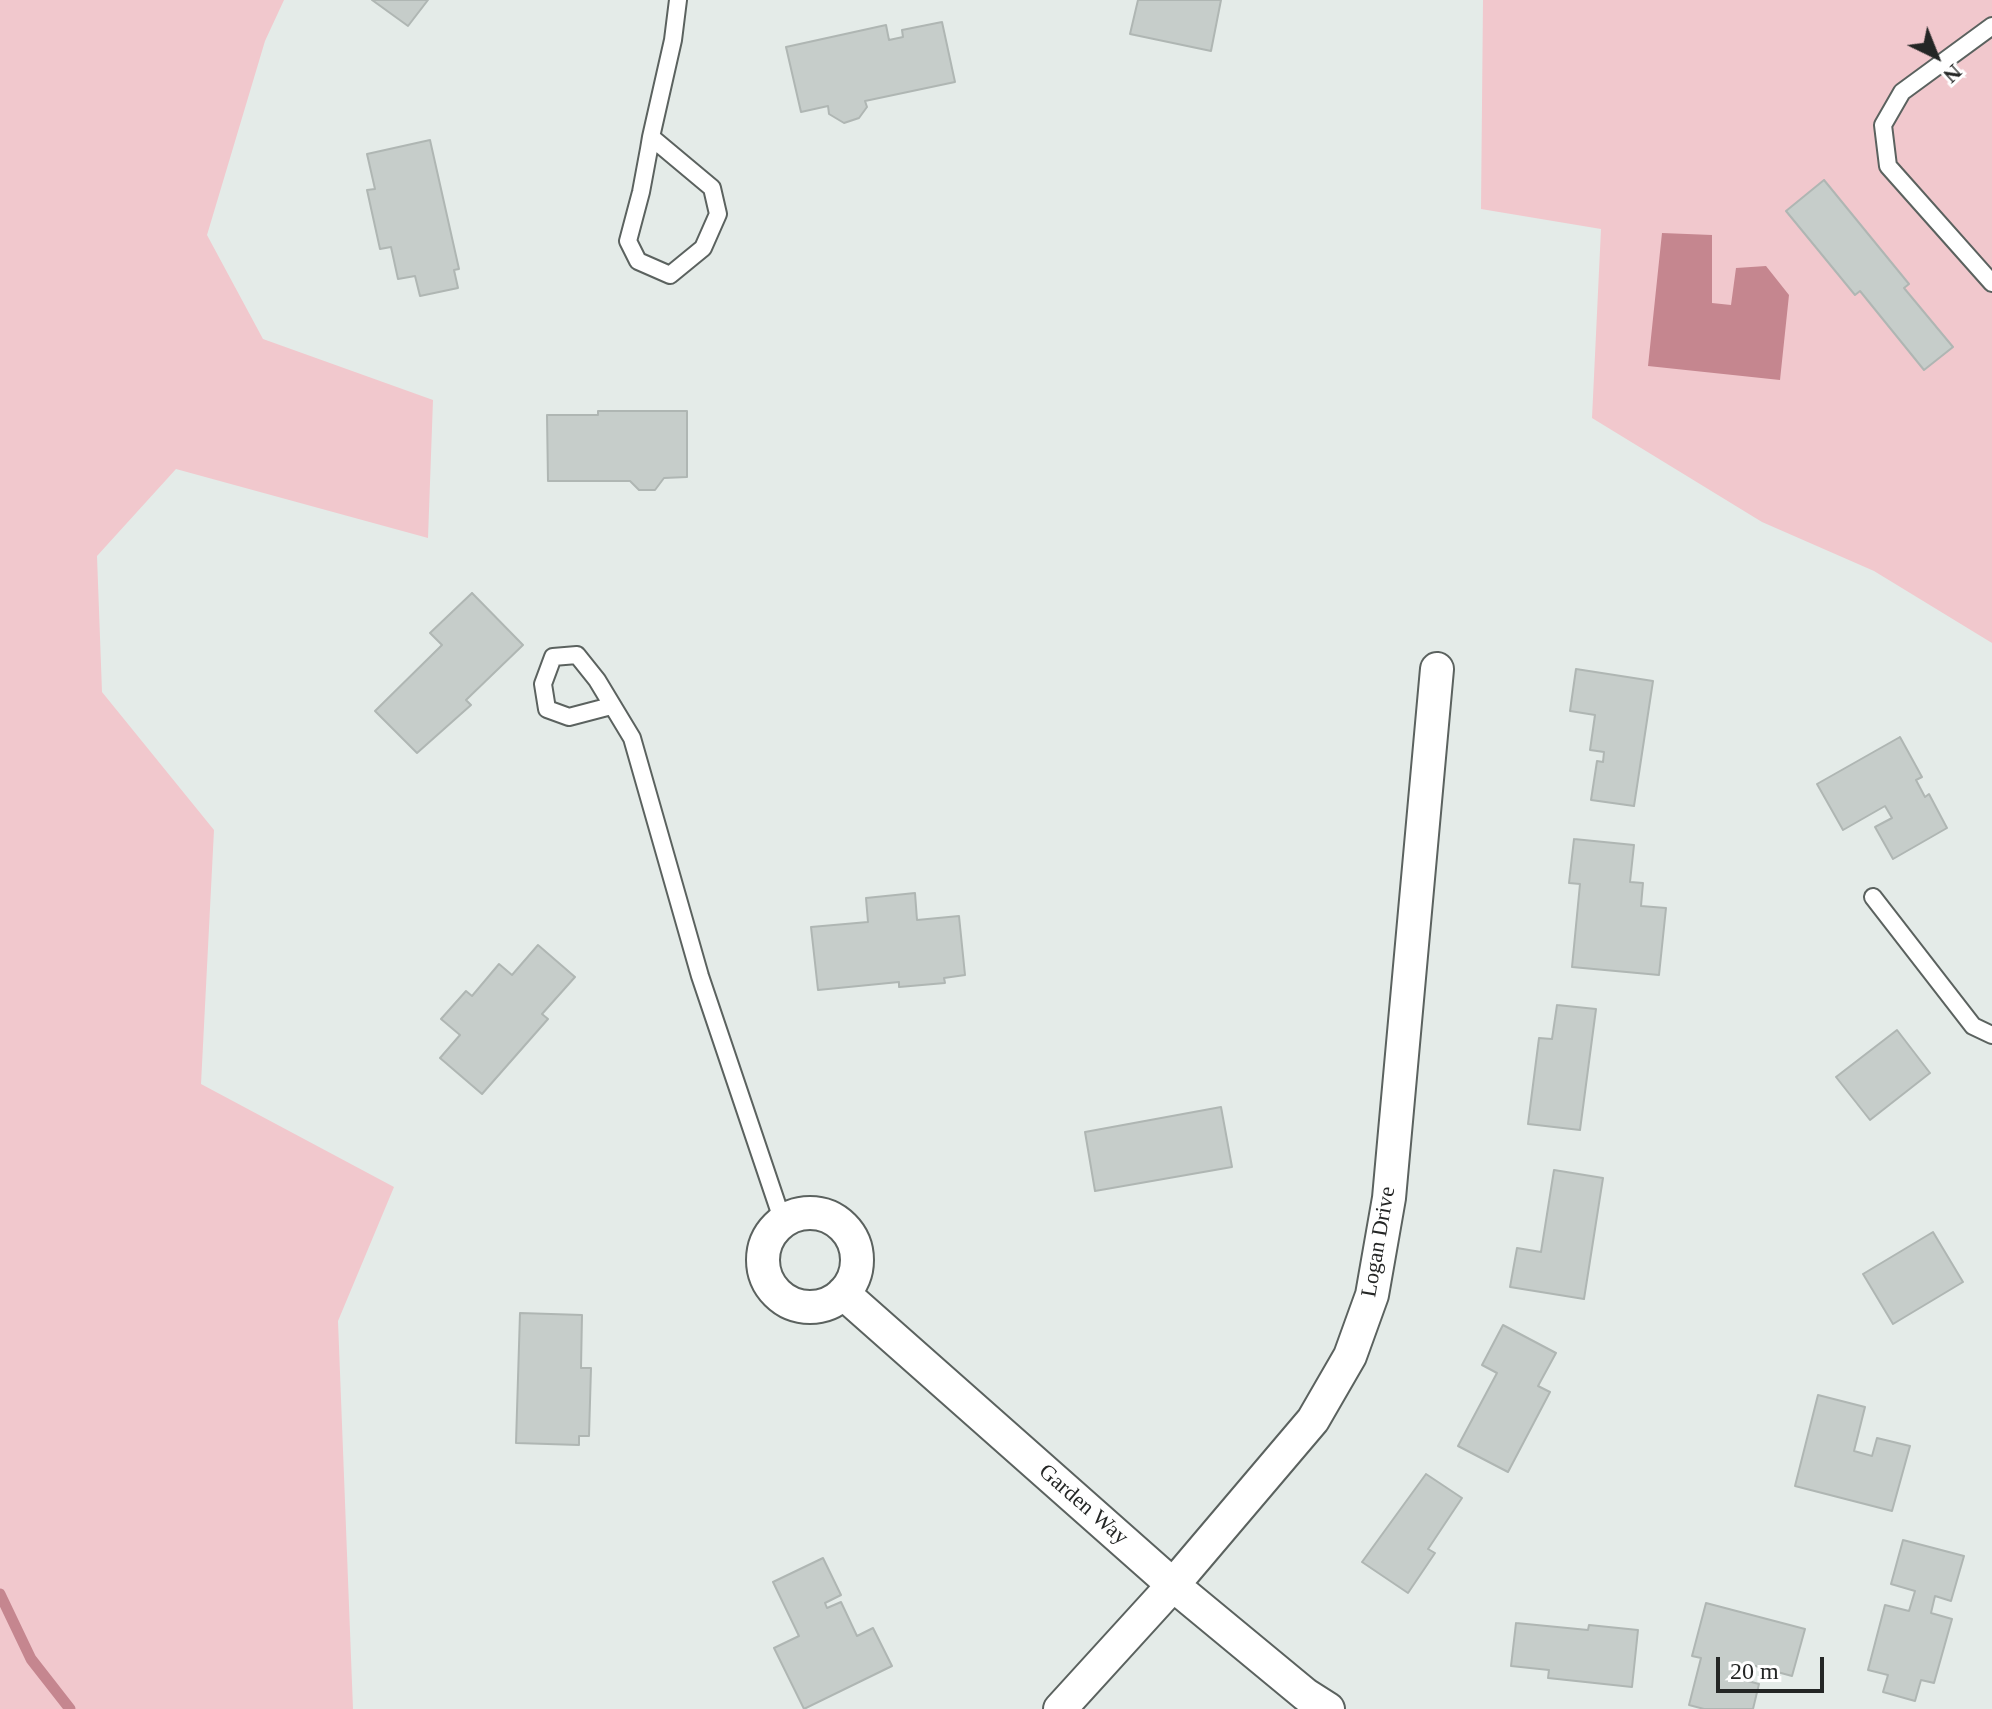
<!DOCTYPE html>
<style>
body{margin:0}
#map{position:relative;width:1992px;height:1709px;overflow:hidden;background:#e4ebe8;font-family:Georgia,serif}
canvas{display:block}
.north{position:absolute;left:1896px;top:16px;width:80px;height:80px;-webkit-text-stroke:6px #fff;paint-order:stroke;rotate:137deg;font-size:22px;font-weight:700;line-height:32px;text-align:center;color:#242625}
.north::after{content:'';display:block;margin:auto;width:28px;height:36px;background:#242625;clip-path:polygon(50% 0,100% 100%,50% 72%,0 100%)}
.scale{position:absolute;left:1716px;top:1657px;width:108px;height:36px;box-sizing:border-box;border:4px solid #242625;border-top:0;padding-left:10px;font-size:24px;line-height:28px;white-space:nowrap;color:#242625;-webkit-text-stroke:6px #fff;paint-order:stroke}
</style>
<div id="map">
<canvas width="1992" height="1709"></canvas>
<div class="north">N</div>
<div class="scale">20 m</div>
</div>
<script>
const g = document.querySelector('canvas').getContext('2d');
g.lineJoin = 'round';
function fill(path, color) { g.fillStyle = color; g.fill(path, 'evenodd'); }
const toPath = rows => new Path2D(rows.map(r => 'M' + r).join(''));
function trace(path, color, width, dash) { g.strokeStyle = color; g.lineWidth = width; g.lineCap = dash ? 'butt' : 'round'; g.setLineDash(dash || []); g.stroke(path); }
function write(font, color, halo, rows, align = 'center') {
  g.font = font + ' Georgia,serif'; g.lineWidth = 8; g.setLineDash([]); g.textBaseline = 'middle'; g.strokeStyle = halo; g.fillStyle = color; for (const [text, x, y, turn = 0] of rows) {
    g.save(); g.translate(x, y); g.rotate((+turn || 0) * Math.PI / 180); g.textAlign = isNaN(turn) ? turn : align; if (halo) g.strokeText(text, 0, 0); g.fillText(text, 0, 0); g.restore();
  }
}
const green = toPath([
 [0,0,284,0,265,41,207,235,263,339,433,400,428,538,176,469,97,556,102,692,214,830,201,1084,394,1187,338,1321,353,1709,0,1709],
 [1483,0,1992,0,1992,643,1874,571,1762,522,1592,418,1601,229,1481,209]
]);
const water = toPath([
 [1662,233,1712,235,1712,303,1731,305,1736,268,1766,266,1789,295,1780,380,1648,366]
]);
const stream = toPath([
 [0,1594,31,1659,70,1709]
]);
const building = toPath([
 [372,0,428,0,408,26,372,0],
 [1138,0,1221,0,1211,51,1130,34,1138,0],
 [942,22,955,82,865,101,867,107,859,118,844,123,829,114,828,106,801,112,786,47,886,25,889,40,903,37,902,30,942,22],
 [430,140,459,269,454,270,458,288,420,296,415,276,398,279,391,247,380,249,367,190,375,189,367,154,430,140],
 [1824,180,1909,284,1904,288,1953,347,1924,370,1860,291,1855,295,1786,211,1824,180],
 [598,411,687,411,687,477,664,478,655,490,639,490,630,481,548,481,547,415,598,415,598,411],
 [472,593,523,645,466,700,471,705,417,753,375,711,442,645,430,633,472,593],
 [1576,669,1653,681,1634,806,1591,800,1597,761,1603,762,1604,752,1590,750,1595,715,1570,711,1576,669],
 [1900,737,1922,777,1916,780,1925,797,1929,794,1947,828,1893,859,1875,827,1892,818,1885,806,1843,830,1817,784,1900,737],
 [1574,839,1634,845,1630,882,1643,883,1641,906,1666,908,1659,975,1572,967,1580,884,1569,883,1574,839],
 [915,893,917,920,959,916,965,975,944,978,945,983,899,987,899,982,818,990,811,927,868,922,866,898,915,893],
 [538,945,575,977,542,1014,548,1019,482,1094,440,1058,460,1035,441,1019,466,991,472,996,499,964,512,975,538,945],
 [1557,1005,1596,1009,1580,1130,1528,1124,1539,1038,1552,1039,1557,1005],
 [1897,1030,1930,1073,1870,1120,1836,1077,1897,1030],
 [1221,1107,1232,1167,1095,1191,1085,1132,1221,1107],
 [1554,1170,1603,1178,1584,1299,1510,1287,1517,1248,1541,1252,1554,1170],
 [1933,1232,1963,1282,1893,1324,1863,1274,1933,1232],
 [520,1313,582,1315,581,1368,591,1368,589,1436,579,1436,579,1445,516,1443,520,1313],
 [1503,1325,1556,1353,1538,1386,1550,1392,1508,1472,1458,1446,1497,1373,1482,1365,1503,1325],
 [1818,1395,1865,1407,1854,1451,1872,1456,1877,1438,1910,1446,1892,1511,1795,1486,1818,1395],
 [1426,1474,1462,1498,1428,1549,1435,1553,1408,1593,1362,1562,1426,1474],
 [1903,1540,1964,1556,1951,1601,1935,1596,1931,1613,1952,1619,1934,1683,1921,1680,1915,1701,1883,1692,1888,1675,1868,1670,1885,1605,1909,1611,1915,1591,1891,1584,1903,1540],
 [823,1558,841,1595,825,1603,827,1608,841,1602,857,1636,873,1628,892,1666,804,1709,774,1648,799,1636,773,1582,823,1558],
 [1706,1603,1805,1629,1792,1676,1748,1664,1744,1680,1759,1684,1753,1709,1704,1709,1689,1705,1701,1658,1692,1656,1706,1603],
 [1516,1623,1588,1630,1589,1625,1638,1630,1632,1687,1548,1678,1549,1670,1511,1666,1516,1623]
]);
const lane = toPath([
 [1992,26,1902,92,1883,125,1888,166,1992,283],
 [651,137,712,188,718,214,703,248,670,275,638,261,628,241,641,192,649,149,651,137,673,40,678,0],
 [611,706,569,717,547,709,543,684,553,657,577,655,597,680,632,738,700,976,783,1222],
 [1873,897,1973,1026,1992,1035]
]);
const street = toPath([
 '763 1260a47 47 0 1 1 94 0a47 47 0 1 1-94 0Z',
 [843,1293,1173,1585,1306,1695,1328,1709],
 [1060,1709,1173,1585,1313,1420,1350,1356,1372,1295,1389,1198,1437,669]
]);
const streetNames = [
 ["Logan Drive",1379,1242,-80],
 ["Garden Way",1083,1505,41]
];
fill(green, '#f1c8cd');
fill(water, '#c5868f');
trace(stream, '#c5868f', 11);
fill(building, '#c6cdca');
trace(building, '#afb6b3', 2);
trace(lane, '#5b625f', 20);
trace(street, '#5b625f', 36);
trace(lane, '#fff', 16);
trace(street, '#fff', 32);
write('22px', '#242625', '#fff', streetNames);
</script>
